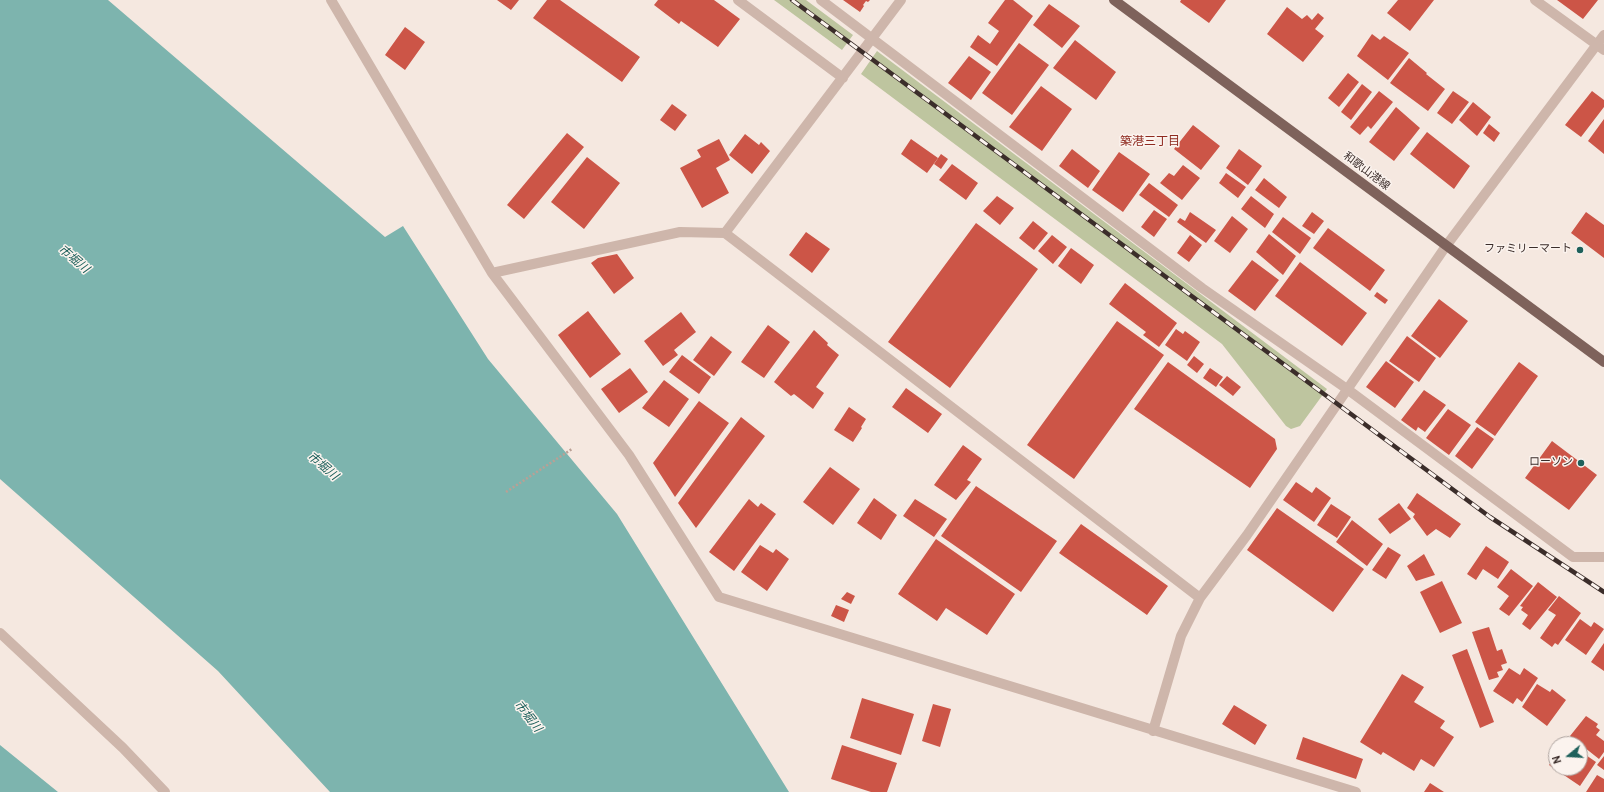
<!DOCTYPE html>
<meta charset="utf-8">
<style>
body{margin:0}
#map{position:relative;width:1604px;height:792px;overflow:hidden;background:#f5e8e0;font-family:Overpass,sans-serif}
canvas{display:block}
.north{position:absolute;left:1548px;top:736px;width:40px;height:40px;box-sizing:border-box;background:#fbf3ee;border:1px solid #aea4a0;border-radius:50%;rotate:252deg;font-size:11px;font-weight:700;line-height:16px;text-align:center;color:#3b2d2a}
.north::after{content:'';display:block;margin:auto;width:14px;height:18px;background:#1d605b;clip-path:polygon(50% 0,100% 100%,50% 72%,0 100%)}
</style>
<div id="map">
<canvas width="1604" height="792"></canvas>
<div class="north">N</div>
</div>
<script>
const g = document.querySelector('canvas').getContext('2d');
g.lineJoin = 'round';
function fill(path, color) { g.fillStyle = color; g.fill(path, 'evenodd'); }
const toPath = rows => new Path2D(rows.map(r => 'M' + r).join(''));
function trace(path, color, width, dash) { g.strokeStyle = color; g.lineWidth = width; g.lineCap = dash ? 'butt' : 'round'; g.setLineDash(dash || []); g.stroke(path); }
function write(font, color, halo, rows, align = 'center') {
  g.font = font + ' Overpass,"Noto Sans JP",sans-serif'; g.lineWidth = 3; g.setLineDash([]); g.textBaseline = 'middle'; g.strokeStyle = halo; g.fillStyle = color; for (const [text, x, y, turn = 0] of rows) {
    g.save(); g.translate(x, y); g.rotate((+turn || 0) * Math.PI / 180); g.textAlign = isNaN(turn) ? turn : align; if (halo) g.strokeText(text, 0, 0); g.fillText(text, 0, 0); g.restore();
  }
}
const green = toPath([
 [774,0,806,0,853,35,842,50],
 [877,51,1327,389,1300,426,1291,429,1286,426,1222,344,861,74]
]);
const water = toPath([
 [0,0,108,0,385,237,403,226,488,359,617,514,789,792,330,792,218,671,0,479],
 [0,745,58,792,0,792]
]);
const building = toPath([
 [497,0,519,0,511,10],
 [547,0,560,0,640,57,622,82,533,18],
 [658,0,714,0,740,19,718,47,681,21,679,24,654,5],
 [843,0,870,0,868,2,866,1,863,5,864,6,860,12],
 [1005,0,1013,0,1033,16,997,66,970,47,978,35,990,44,999,31,988,23],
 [1181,0,1226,0,1209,23,1180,2],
 [1398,0,1434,0,1410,31,1387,13],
 [1557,0,1598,0,1583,19],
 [1049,4,1080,26,1062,48,1033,25],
 [1287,7,1302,19,1307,15,1312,20,1318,13,1324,18,1315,29,1324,36,1303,62,1267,34],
 [405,27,425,42,405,70,385,55],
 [1372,34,1380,40,1384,36,1409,53,1388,80,1357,56],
 [1075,40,1116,72,1096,100,1053,68],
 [1019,43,1049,65,1012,115,982,93],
 [969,56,991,72,971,100,948,83],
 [1409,58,1427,73,1426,74,1445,89,1428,111,1390,83],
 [1348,73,1359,82,1339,107,1328,98],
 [1362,84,1372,92,1351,120,1341,112],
 [1041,86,1072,109,1042,151,1009,127],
 [1379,91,1393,102,1371,129,1368,126,1360,135,1350,127],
 [1453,91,1469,102,1452,124,1437,113],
 [1592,91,1604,100,1604,107,1581,137,1565,125],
 [1473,102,1491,117,1477,136,1459,120],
 [672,104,687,115,675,131,660,120],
 [1396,107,1420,128,1394,161,1369,142],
 [1604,119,1604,154,1588,141],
 [1489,124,1500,133,1494,142,1483,133],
 [1193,125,1220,146,1201,170,1174,149],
 [1427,132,1470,166,1454,189,1410,154],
 [567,133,584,147,524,219,507,205],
 [745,134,759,145,761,142,770,151,752,174,729,155],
 [719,139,730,160,716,168,729,193,702,208,680,168,701,157,697,150],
 [911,139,938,158,927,173,901,154],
 [1072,149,1100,171,1088,188,1059,166],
 [1239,149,1262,166,1248,185,1226,168],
 [1119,152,1150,174,1123,212,1092,190],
 [941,154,948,159,941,169,934,164],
 [587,157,620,183,584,229,551,202],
 [952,164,978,183,966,200,939,180],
 [1183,165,1200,178,1182,200,1160,183,1169,173,1174,176],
 [1226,173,1246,187,1238,198,1219,183],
 [1264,178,1287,197,1279,208,1255,190],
 [1149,183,1178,205,1169,217,1139,195],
 [997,196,1014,208,1000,225,983,211],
 [1251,196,1274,214,1265,228,1241,209],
 [1154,210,1167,219,1154,237,1141,227],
 [1190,212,1216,230,1206,243,1177,222,1180,218,1185,221],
 [1312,212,1324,221,1314,234,1302,226],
 [1586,212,1604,225,1604,258,1571,233],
 [1232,216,1248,229,1230,253,1214,241],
 [1283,217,1311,238,1300,254,1272,232],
 [1033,221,1048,233,1034,250,1019,238],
 [976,223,1038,269,950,388,888,342],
 [1328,228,1385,270,1370,291,1313,248],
 [806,232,830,249,812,273,789,255],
 [1269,234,1296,256,1283,275,1256,252],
 [1052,235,1067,247,1053,264,1038,251],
 [1190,235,1202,245,1189,262,1177,253],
 [1071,248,1094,265,1081,284,1058,266],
 [617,254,634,278,614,294,591,263,598,258],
 [1252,260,1279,280,1255,311,1228,291],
 [1300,262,1367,313,1342,346,1275,296],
 [1125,283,1177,323,1159,347,1143,335,1146,332,1109,304],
 [1377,292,1388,300,1385,304,1374,296],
 [1439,299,1468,321,1440,358,1411,336],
 [588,311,621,354,590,378,558,335],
 [681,312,696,332,674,350,678,355,663,366,644,341],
 [1117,321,1164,355,1074,479,1027,445],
 [768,325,790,342,764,378,741,362],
 [1176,329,1183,334,1185,331,1200,342,1187,361,1165,345],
 [814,330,828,343,827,345,839,355,816,387,824,393,813,409,794,394,791,396,774,382],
 [711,336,732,352,714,376,693,360],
 [1407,336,1436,358,1419,382,1389,361],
 [682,355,711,377,699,394,669,372],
 [1194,356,1204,364,1197,373,1187,365],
 [1386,361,1414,382,1395,408,1366,387],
 [1168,362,1275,439,1277,449,1250,488,1134,409],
 [1519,362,1538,376,1495,436,1475,422],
 [630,368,648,392,619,413,601,389],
 [1210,368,1223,377,1216,387,1203,378],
 [1227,376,1241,387,1233,396,1219,385],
 [664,380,689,399,669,427,642,408],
 [906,388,942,414,928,433,892,407],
 [1424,390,1446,405,1425,432,1418,427,1416,431,1401,420],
 [699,401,729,423,675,497,653,463],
 [849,407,866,419,861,427,862,428,853,442,834,430],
 [1448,409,1471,425,1449,455,1426,438],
 [741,417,765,436,696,528,678,503],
 [1477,427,1494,439,1472,469,1455,456],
 [1552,441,1597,475,1569,510,1525,478],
 [963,445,982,459,967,480,971,482,956,500,934,485],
 [830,467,860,489,833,525,803,502],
 [1296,482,1312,493,1316,487,1331,498,1314,522,1283,500],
 [976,486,1057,541,1021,592,941,536],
 [1417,493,1461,524,1450,538,1436,529,1427,536,1413,517,1415,514,1407,508],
 [874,498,897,515,881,540,857,523],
 [749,499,758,507,761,503,776,514,734,571,709,552],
 [915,499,947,519,934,537,903,516],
 [1399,503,1411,519,1390,534,1378,519],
 [1331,504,1351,517,1337,538,1317,525],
 [1277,508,1364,569,1333,612,1247,550],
 [1352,520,1383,544,1367,566,1336,542],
 [1081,524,1168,586,1147,615,1059,553],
 [936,539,1015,594,987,635,946,608,937,621,898,594],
 [760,545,773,553,776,549,789,559,767,591,741,572],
 [1486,546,1509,562,1498,579,1483,569,1476,580,1467,574],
 [1388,547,1401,555,1386,579,1372,570],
 [1424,554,1435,575,1416,581,1407,566],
 [1511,569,1533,586,1509,616,1499,609,1509,596,1497,587],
 [1442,581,1462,623,1440,633,1420,592],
 [1538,582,1557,597,1530,630,1522,624,1528,615,1521,610,1523,607,1520,606],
 [847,592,855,596,851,604,841,599],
 [1559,596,1581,613,1558,645,1555,643,1552,647,1540,638,1556,615,1548,610],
 [836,605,849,610,844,622,831,616],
 [1580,619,1591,627,1594,622,1604,629,1586,655,1565,640],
 [1489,627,1497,651,1502,649,1507,663,1501,665,1503,670,1497,672,1499,677,1489,680,1472,632],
 [1604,643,1604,671,1591,662],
 [1467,649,1494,722,1480,728,1452,655],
 [1509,668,1520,675,1524,668,1538,678,1522,702,1517,698,1513,704,1493,691],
 [1402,674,1424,687,1414,702,1445,721,1440,728,1454,737,1434,767,1421,759,1414,771,1383,752,1381,755,1360,742],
 [1537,684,1550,692,1552,689,1566,700,1547,726,1522,707],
 [862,698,914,714,901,755,850,738],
 [933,704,951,709,940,747,922,741],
 [1234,705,1267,725,1255,745,1222,724],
 [1586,716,1598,724,1596,727,1600,730,1596,735,1604,741,1604,752,1599,759,1570,736],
 [1303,737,1363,759,1356,779,1296,759],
 [842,745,897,763,887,792,871,792,831,779],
 [1580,751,1596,762,1580,786,1549,765,1556,755,1556,768,1580,768],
 [1604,756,1604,770,1597,765],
 [1597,775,1604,779,1604,792,1586,792],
 [1430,783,1444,792,1424,792]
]);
const path = toPath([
 [506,492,572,449]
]);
const minor = toPath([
 [331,0,492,273,629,455,719,597,1356,792],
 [738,0,843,78],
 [821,0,1202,288,1347,389,1573,557,1604,557],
 [1535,0,1604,50],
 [725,233,901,0],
 [492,273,680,232,725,233,1200,598],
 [0,633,123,748,165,792],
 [1153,731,1181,636,1200,598,1247,535,1446,246,1604,35]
]);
const major = toPath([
 [1114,0,1604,362]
]);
const rail = toPath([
 [792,0,1490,517,1604,592]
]);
const markers = [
 [1580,250,4,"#1d605b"],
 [1581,463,4,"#1d605b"]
];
const streetNames = [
 ["和歌山港線",1366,172,37]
];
const poiNames = [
 ["ファミリーマート",1572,250],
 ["ローソン",1573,463]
];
const neighbourhoodNames = [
 ["築港三丁目",1150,143]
];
const waterNames = [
 ["市堀川",73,260,40],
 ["市堀川",322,467,40],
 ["市堀川",527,717,52]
];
fill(green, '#bec59f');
fill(water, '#7db4ae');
fill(building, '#cc5547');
trace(path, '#baa095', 2.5, [2, 2]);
trace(minor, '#ceb6ab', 10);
trace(major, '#7e625b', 10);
trace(rail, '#3b2d2a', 4.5);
trace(rail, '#fbf3ee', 3, [9]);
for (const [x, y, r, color] of markers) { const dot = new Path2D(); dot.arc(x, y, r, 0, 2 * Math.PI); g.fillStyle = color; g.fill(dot); trace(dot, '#fbf3ee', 1.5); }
write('11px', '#3b2d2a', '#fbf3ee', streetNames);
write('11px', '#3b2d2a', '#fbf3ee', poiNames, 'right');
write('12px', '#8f2a1f', '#fbf3ee', neighbourhoodNames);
write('italic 12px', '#1d605b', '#fbf3ee', waterNames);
</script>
